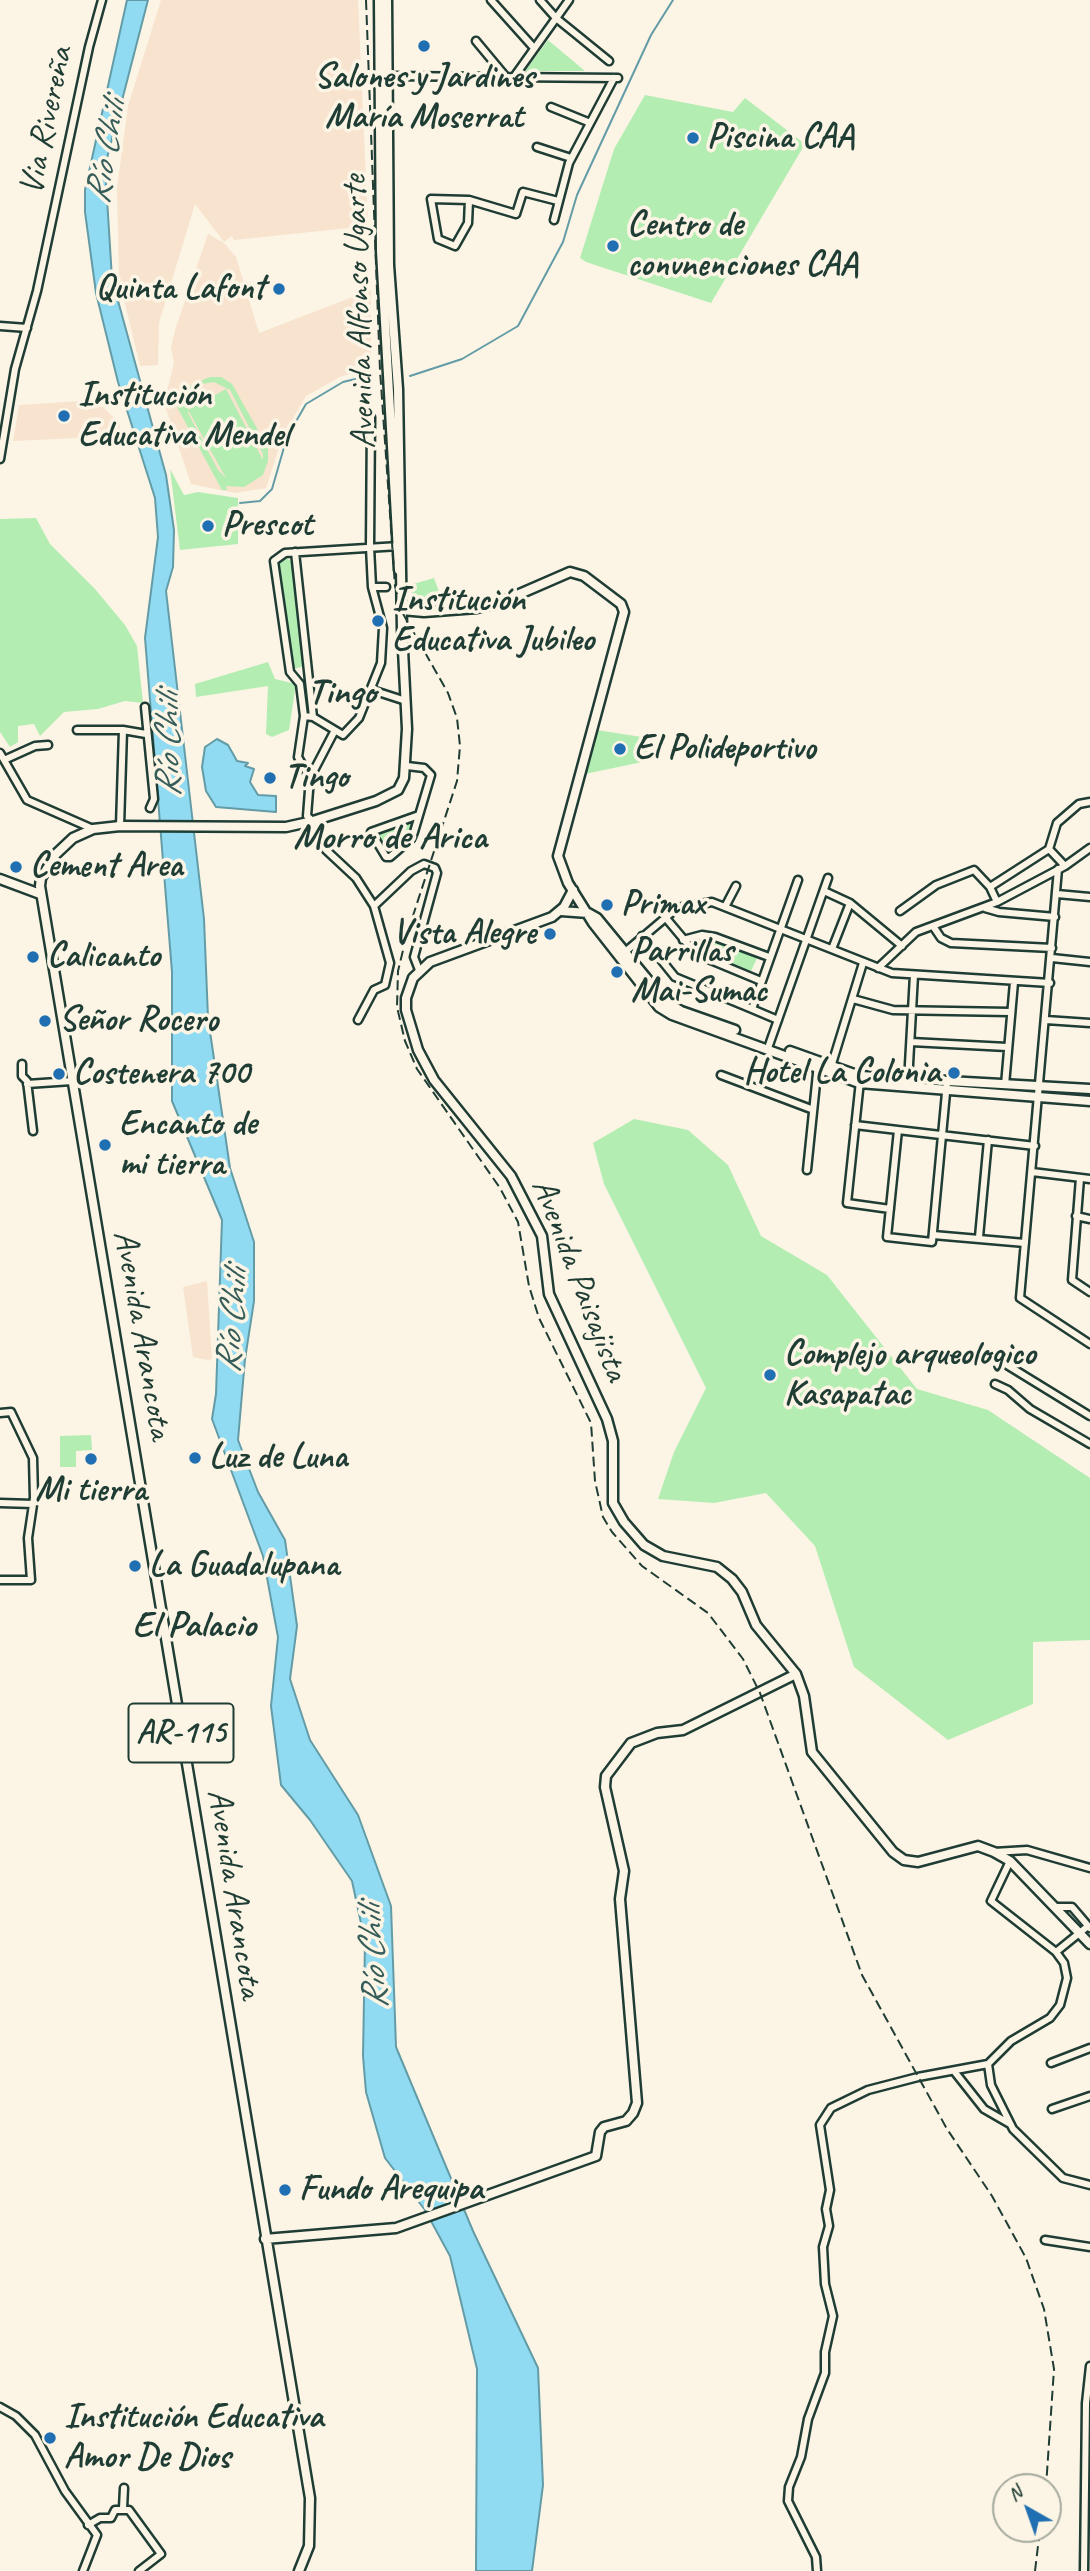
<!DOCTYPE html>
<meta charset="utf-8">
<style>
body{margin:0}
#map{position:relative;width:1090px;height:2571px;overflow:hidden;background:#fcf5e5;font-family:Caveat,sans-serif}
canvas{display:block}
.north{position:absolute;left:992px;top:2473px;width:70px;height:70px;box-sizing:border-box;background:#fcf5e5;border:2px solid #a4ab9e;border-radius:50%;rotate:320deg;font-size:19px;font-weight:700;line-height:28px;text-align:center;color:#1f3d34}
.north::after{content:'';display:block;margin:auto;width:24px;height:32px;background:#1f6fb2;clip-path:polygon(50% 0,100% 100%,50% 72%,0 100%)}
</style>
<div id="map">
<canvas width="1090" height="2571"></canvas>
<div class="north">N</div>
</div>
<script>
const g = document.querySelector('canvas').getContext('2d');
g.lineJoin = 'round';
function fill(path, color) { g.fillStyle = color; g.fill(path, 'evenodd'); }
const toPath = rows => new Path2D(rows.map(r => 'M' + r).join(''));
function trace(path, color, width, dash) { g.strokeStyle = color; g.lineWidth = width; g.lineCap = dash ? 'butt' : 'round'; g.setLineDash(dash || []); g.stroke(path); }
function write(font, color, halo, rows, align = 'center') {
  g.font = font + ' Caveat,sans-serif'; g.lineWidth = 7; g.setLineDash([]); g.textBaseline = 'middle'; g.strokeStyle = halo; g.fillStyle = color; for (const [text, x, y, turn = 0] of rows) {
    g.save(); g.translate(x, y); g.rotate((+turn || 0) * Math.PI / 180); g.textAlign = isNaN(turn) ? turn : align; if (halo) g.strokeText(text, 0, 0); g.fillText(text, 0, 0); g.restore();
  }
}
const built = toPath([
 [161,0,358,0,368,226,234,240,232,236,224,242,195,204,159,323,158,365,140,366,119,279,117,188,128,106],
 [208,234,224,243,236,257,259,333,371,290,371,367,340,377,306,396,283,436,266,488,235,493,191,484,164,403,174,363,171,347,176,327],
 [96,400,97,407,103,407,120,424,121,436,13,441,19,405],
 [207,1281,212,1359,208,1360,193,1357,183,1287]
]);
const green = toPath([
 [548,40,585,71,525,71],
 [645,95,733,112,745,98,805,144,711,303,586,262,580,258,614,149],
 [210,377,221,377,232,384,268,448,268,461,263,475,244,487,226,486,227,490,222,490,170,394,176,391,182,401,191,385],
 [214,382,230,390,263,454,263,460,226,389,188,410,226,478,218,470,188,413,191,393,201,384],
 [170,469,184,495,198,492,238,498,238,544,180,550],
 [36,518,50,544,95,589,125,625,137,646,143,703,125,701,98,709,64,712,40,736,34,724,18,726,18,742,10,747,0,732,0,519],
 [285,557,292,562,306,666,293,669,279,563],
 [434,578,443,603,415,605,410,585],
 [268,662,275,679,296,684,289,730,272,737,266,734,268,686,196,697,195,684],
 [597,730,648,738,647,761,585,774],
 [413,819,410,836,392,851,386,852,376,835,378,831],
 [701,937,758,956,751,971,697,951,686,940],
 [634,1119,688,1130,728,1165,761,1236,827,1275,917,1389,988,1410,1090,1478,1090,1640,1033,1642,1033,1704,948,1740,854,1667,815,1546,766,1493,714,1503,658,1499,674,1452,706,1388,604,1184,593,1143],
 [91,1435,92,1450,76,1451,76,1467,60,1467,60,1436]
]);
const water = toPath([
 [127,0,148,0,105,166,112,279,166,475,174,530,173,567,166,591,204,919,208,1018,230,1168,254,1242,254,1301,245,1359,238,1440,258,1492,285,1540,297,1626,290,1679,310,1740,358,1815,391,1906,396,2047,473,2231,538,2368,543,2485,532,2571,476,2571,477,2369,450,2256,425,2210,385,2158,366,2092,363,2056,365,1942,352,1881,310,1820,281,1785,271,1706,278,1637,263,1556,212,1419,216,1394,222,1220,172,1101,172,972,145,638,158,537,155,498,118,382,96,293,85,212,85,190,127,0],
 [217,739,228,745,237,761,248,763,245,766,254,769,250,782,258,795,276,796,276,812,216,807,206,791,202,767,205,747,217,739]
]);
const stream = toPath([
 [410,376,462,359,518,326,563,242,577,195,651,35,673,0],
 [240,503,260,501,272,489,287,437,306,404,343,382,372,375]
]);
const minor = toPath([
 [491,0,534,48],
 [540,0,556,18,609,61],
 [476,41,506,77],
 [386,76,618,78],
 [514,77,569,0],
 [551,107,588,122],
 [537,147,571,158],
 [469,200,468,223,455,246,438,239,431,199,469,200,516,214,523,192,558,201],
 [554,220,569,163,614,78],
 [0,326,27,328],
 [0,459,15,369,37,291,89,47,102,0],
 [295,552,313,717],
 [372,587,386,587],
 [372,690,406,701],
 [145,707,154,799,150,808],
 [304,716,313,717,343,735,359,718,381,663,383,628,372,587,370,547,371,417],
 [77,730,123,730,146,734],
 [334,732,310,778,307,816,317,825,326,850,356,878,374,906,390,963,385,985,374,990,358,1020],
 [0,753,27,800,93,829],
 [4,760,35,746,48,745],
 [407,766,424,768,431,775,414,832,411,839,390,857,386,857,371,832,419,815],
 [310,778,298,757,304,716,300,684,290,672,274,561,285,553,399,546],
 [120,826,123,730],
 [1049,849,1057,823,1079,804,1090,802],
 [1058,869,1020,1298,1090,1344],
 [990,887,1049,849,1065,866],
 [824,891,850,903,902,946],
 [1057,894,1090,897],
 [374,906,411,871,424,864,435,868,437,873,414,957,419,970],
 [725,907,736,886],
 [985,908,999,912,1055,917],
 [900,911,936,885,974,870,990,887,997,902],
 [665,917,696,954,761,981],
 [933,926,941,938,951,943,1052,948],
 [642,936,675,977,752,1009],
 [683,940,702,935,715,937,769,957],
 [832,949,850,903],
 [625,952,677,908,712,902,892,973,1050,983],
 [1052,958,1090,962],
 [878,968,916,932,997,902,1065,866,1090,848],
 [853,999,893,1010,1010,1012],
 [778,1020,752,1009,798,880],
 [1046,1020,1090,1023],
 [911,1042,1007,1047],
 [768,1048,828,878],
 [22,1064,22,1076,27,1081,33,1131],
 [831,1067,863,963],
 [721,1075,811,1109],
 [860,1081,847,1203,890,1209],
 [908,1082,914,975],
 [27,1084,72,1081],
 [1005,1085,1014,982],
 [855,1125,1035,1146],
 [898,1130,887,1237,932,1242,947,1082],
 [807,1170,818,1064],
 [1032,1172,1090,1179],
 [1080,1178,1072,1280,1090,1292],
 [1076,1216,1090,1219],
 [933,1235,1025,1243],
 [979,1237,988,1140],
 [1007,1365,1090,1416],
 [995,1384,1008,1390,1030,1409,1090,1444],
 [0,1413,11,1412,33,1458,34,1498,28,1538,31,1580,0,1580],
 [0,1503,33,1504],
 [994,1852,1027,1850,1090,1868],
 [1010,1861,991,1901,1056,1952,1064,1963,1067,1978,1060,2005,1050,2018,1011,2041,988,2064,991,2085,1013,2129,1063,2178,1090,2185],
 [1054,1907,1072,1907,1090,1928],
 [1056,1952,1088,1926],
 [1051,2063,1090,2048],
 [954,2071,984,2109,1010,2124],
 [1052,2109,1090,2096],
 [1045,2240,1090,2247],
 [0,2407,16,2416,35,2435,65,2491,97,2535,83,2571],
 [123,2508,124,2488],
 [88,2525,100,2518,111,2518,115,2510,129,2510,161,2554,139,2571],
 [817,2571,816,2557,788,2501,789,2487,801,2457,808,2419,825,2373,825,2352,833,2316,825,2284,823,2247,829,2226,826,2209,830,2190,820,2125,831,2108,868,2090,918,2077,988,2064],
 [1084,2571,1086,2403,1090,2366]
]);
const major = toPath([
 [379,0,381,251,399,570],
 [402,610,424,612,477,608,501,602,570,572,584,576,621,604,624,612,558,856,568,883,593,923,659,1007,672,1015,859,1083,1090,1101],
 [0,879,40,894],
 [573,890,564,907,552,917,430,962,413,978,406,998,406,1010,418,1050,434,1080,511,1176,542,1236,549,1294,607,1419,613,1441,613,1503,624,1522,644,1545,663,1556,717,1567,732,1579,742,1592,756,1625,796,1674,804,1696,812,1752,893,1852,904,1860,918,1862,978,1846,994,1852,1010,1861,1090,1944],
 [561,911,588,913,597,918,666,1002,681,1011,735,1030],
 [790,1051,860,1076,1090,1089],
 [265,2239,396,2228,596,2156,600,2132,604,2127,626,2121,633,2113,637,2103,620,1899,624,1871,605,1787,606,1776,631,1743,657,1733,683,1730,796,1674],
 [299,2571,309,2546,310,2498,40,886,41,878,56,854,73,838,93,829,120,826,286,827,313,821,376,801,398,790,404,778,407,729,402,630,398,389,389,265,387,0]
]);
const rail = toPath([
 [366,0,380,370,395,586,402,612,448,693,457,718,460,746,457,781,407,934,398,971,397,1007,405,1041,417,1069,500,1188,518,1222,529,1286,539,1318,591,1423,595,1481,603,1517,612,1532,642,1566,708,1613,743,1659,760,1693,862,1975,947,2129,992,2196,1026,2258,1044,2309,1054,2369,1046,2487],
 [1035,2571,1040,2529]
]);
const markers = [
 [424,46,7,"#1f6fb2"],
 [693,138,7,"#1f6fb2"],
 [613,246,7,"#1f6fb2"],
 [279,289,7,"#1f6fb2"],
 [64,416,7,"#1f6fb2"],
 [208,526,7,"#1f6fb2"],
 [378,621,7,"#1f6fb2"],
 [620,749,7,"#1f6fb2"],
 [270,778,7,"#1f6fb2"],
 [16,867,7,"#1f6fb2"],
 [607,905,7,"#1f6fb2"],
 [550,934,7,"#1f6fb2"],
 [33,957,7,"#1f6fb2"],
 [617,972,7,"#1f6fb2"],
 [45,1021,7,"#1f6fb2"],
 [954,1073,7,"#1f6fb2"],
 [59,1074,7,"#1f6fb2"],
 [105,1145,7,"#1f6fb2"],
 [770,1375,7,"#1f6fb2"],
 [195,1458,7,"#1f6fb2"],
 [91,1459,7,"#1f6fb2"],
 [135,1566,7,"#1f6fb2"],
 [285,2190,7,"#1f6fb2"],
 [50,2438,7,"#1f6fb2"]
];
const shields = [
 [181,1733,105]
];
const shieldNames = [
 ["AR-115",181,1733]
];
const poiNames = [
 ["Salones y Jardines",424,78,"center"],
 ["María Moserrat",424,118,"center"],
 ["Piscina CAA",707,138],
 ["Centro de",627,226],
 ["convnenciones CAA",627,266],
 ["Quinta Lafont",265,289,"right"],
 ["Institución",78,396],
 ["Educativa Mendel",78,436],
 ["Prescot",222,526],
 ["Institución",392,601],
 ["Educativa Jubileo",392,641],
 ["El Polideportivo",634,749],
 ["Tingo",284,778],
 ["Cement Area",30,867],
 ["Primax",621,905],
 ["Vista Alegre",536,934,"right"],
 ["Parrillas",631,952],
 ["Mai-Sumac",631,992],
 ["Calicanto",47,957],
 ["Señor Rocero",59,1021],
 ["Hotel La Colonia",940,1073,"right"],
 ["Costenera 700",73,1074],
 ["Encanto de",119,1125],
 ["mi tierra",119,1165],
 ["Complejo arqueologico",784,1355],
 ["Kasapatac",784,1395],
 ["Luz de Luna",209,1458],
 ["Mi tierra",91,1491,"center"],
 ["La Guadalupana",149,1566],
 ["Fundo Arequipa",299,2190],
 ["Institución Educativa",64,2418],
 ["Amor De Dios",64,2458]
];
const streetNames = [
 ["Via Rivereña",47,121,-78],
 ["Avenida Alfonso Ugarte",360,312,-92],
 ["Avenida Paisajista",579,1280,69],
 ["Avenida Arancota",142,1335,80],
 ["Avenida Arancota",234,1894,81]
];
const waterNames = [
 ["Río Chili",107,152,-80],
 ["Río Chili",169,745,-90],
 ["Río Chili",233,1321,-85],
 ["Río Chili",374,1957,-93]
];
const neighbourhoodNames = [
 ["Tingo",342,693],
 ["Morro de Arica",390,838],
 ["El Palacio",194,1626]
];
fill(built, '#f7e3ce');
fill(green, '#b3edb2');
fill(water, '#91dbf2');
trace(water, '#639ca6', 2);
trace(stream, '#639ca6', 2);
trace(minor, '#1f3d34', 11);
trace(major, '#1f3d34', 13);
trace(minor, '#fcf5e5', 6);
trace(major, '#fcf5e5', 8);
trace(rail, '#1f3d34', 2, [10, 5]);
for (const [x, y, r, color] of markers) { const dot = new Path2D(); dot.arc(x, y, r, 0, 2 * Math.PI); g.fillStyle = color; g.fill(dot); trace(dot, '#fcf5e5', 2.5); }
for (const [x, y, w] of shields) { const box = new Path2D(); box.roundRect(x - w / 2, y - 29.5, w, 59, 5); g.fillStyle = '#fcf5e5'; g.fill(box); trace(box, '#1f3d34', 2); }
write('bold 33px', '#1f3d34', null, shieldNames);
write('bold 35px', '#1f3d34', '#fcf5e5', poiNames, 'left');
write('35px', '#1f3d34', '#fcf5e5', streetNames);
write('italic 37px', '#365d5a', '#fcf5e5', waterNames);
write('bold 37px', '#1f3d34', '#fcf5e5', neighbourhoodNames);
</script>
